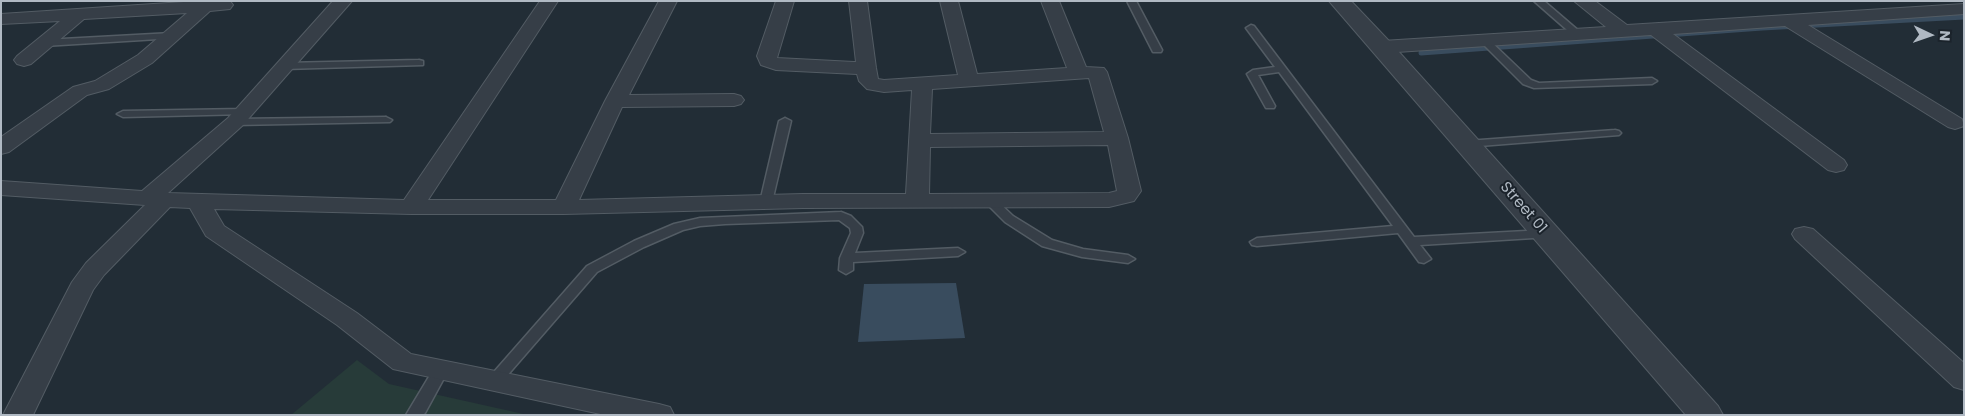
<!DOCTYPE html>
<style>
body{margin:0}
#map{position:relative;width:1965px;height:416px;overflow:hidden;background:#222d36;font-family:Poppins,sans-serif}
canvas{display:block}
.frame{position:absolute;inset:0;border:2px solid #b0b9c3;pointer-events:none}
.north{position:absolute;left:1905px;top:10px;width:50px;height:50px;-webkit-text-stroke:4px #1b232b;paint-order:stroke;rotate:93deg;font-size:14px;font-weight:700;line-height:20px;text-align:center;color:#b0b9c3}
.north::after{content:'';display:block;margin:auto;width:18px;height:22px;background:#b0b9c3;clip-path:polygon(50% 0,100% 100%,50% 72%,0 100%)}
</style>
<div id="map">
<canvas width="1965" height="416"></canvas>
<div class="frame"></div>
<div class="north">N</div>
</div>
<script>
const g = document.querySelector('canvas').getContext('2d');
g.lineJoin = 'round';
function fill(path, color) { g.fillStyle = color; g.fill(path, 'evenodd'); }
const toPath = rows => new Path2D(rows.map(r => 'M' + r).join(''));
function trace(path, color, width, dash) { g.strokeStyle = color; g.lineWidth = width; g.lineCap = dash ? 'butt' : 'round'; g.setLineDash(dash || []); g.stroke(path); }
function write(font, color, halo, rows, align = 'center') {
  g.font = font + ' Poppins,sans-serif'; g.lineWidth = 4; g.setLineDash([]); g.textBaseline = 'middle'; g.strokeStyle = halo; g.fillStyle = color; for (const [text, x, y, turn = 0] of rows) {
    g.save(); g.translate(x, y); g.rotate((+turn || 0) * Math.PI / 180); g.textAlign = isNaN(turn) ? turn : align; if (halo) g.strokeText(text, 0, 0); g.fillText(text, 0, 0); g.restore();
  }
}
const green = toPath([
 [357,360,389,384,528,415,291,415]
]);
const water = toPath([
 [956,283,965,338,858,342,864,284]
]);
const stream = toPath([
 [1421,53,1762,28,1964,17]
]);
const service = toPath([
 [1127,1,1136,1,1162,50,1161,52,1153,52,1152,50,1127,1],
 [1534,1,1544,1,1580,32,1580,36,1574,36,1534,1],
 [1251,25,1254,26,1414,237,1545,230,1551,234,1550,237,1420,245,1431,259,1424,263,1419,262,1398,233,1257,246,1252,245,1250,242,1257,238,1393,226,1279,72,1258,75,1275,106,1274,108,1266,108,1247,74,1253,70,1275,67,1246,28,1251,25],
 [172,33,177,36,175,38,44,46,39,43,44,40,172,33],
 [1484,37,1487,38,1531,80,1539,83,1652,78,1657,81,1652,84,1534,88,1523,84,1479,40,1484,37],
 [419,60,423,61,423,65,284,69,279,66,284,63,419,60],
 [244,109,248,110,249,112,248,114,123,117,117,114,123,111,244,109],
 [386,117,392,120,390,122,235,125,229,122,235,119,386,117],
 [785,118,791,121,772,202,766,206,760,202,779,121,785,118],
 [1615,130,1619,131,1621,133,1619,135,1467,147,1461,144,1467,141,1615,130],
 [989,196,993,197,1013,216,1052,240,1083,249,1128,255,1135,259,1128,263,1082,257,1042,246,1005,222,983,200,989,196],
 [841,212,851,216,862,227,863,233,855,253,958,248,965,252,958,256,853,262,853,270,846,274,839,270,840,258,851,233,850,228,839,220,725,224,700,226,683,230,644,247,597,272,499,385,494,386,489,385,486,381,587,266,634,241,674,224,700,218,841,212],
 [441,364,446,365,449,369,425,413,423,415,406,415,436,365,441,364]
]);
const minor = toPath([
 [199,1,230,1,233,5,230,9,210,11,152,63,109,89,87,95,9,152,1,154,1,137,73,87,95,81,138,55,187,13,84,19,31,64,24,66,17,64,14,60,17,56,60,21,1,24,1,14,199,1],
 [333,1,352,1,242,126,168,193,404,200,540,1,558,1,428,200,556,200,605,101,659,1,677,1,629,95,734,94,741,96,744,100,741,104,734,106,622,107,579,200,803,194,906,194,912,90,884,92,867,89,859,81,857,74,776,70,761,65,757,56,776,1,794,1,777,58,854,62,856,62,849,1,867,1,876,68,878,79,884,80,958,75,940,1,958,1,977,74,1067,68,1041,1,1059,1,1086,67,1104,68,1107,72,1128,138,1141,191,1134,201,1109,207,803,208,564,214,411,214,214,209,224,226,357,313,411,354,659,404,670,407,674,415,605,415,393,369,337,325,206,236,190,208,170,207,104,275,93,290,33,415,3,415,72,282,86,263,145,205,1,195,1,181,142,191,228,118,333,1],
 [1089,78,1104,132,930,134,932,89,1089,78],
 [1108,145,1117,191,1109,193,929,194,930,147,1108,145],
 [1574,1,1595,1,1627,25,1964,4,1964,14,1808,25,1962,119,1964,126,1955,129,1948,127,1785,26,1673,34,1844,160,1847,165,1844,170,1836,172,1828,170,1651,35,1382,53,1375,51,1373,47,1375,43,1382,41,1606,27,1574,1],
 [1804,227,1813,229,1964,363,1964,390,1954,387,1795,239,1792,234,1795,229,1804,227]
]);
const tertiary = toPath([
 [1329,1,1351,1,1390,42,1718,406,1723,415,1686,415,1329,1]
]);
const streetNames = [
 ["Street 01",1523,208,49]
];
fill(green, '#273b39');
fill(water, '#394c5e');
trace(stream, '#394c5e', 5);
trace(service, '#535c64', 3);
trace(minor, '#535c64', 2);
trace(tertiary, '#535c64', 2);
fill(service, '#363e47');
fill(minor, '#363e47');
fill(tertiary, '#363e47');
write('15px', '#b0b9c3', '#1b232b', streetNames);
</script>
